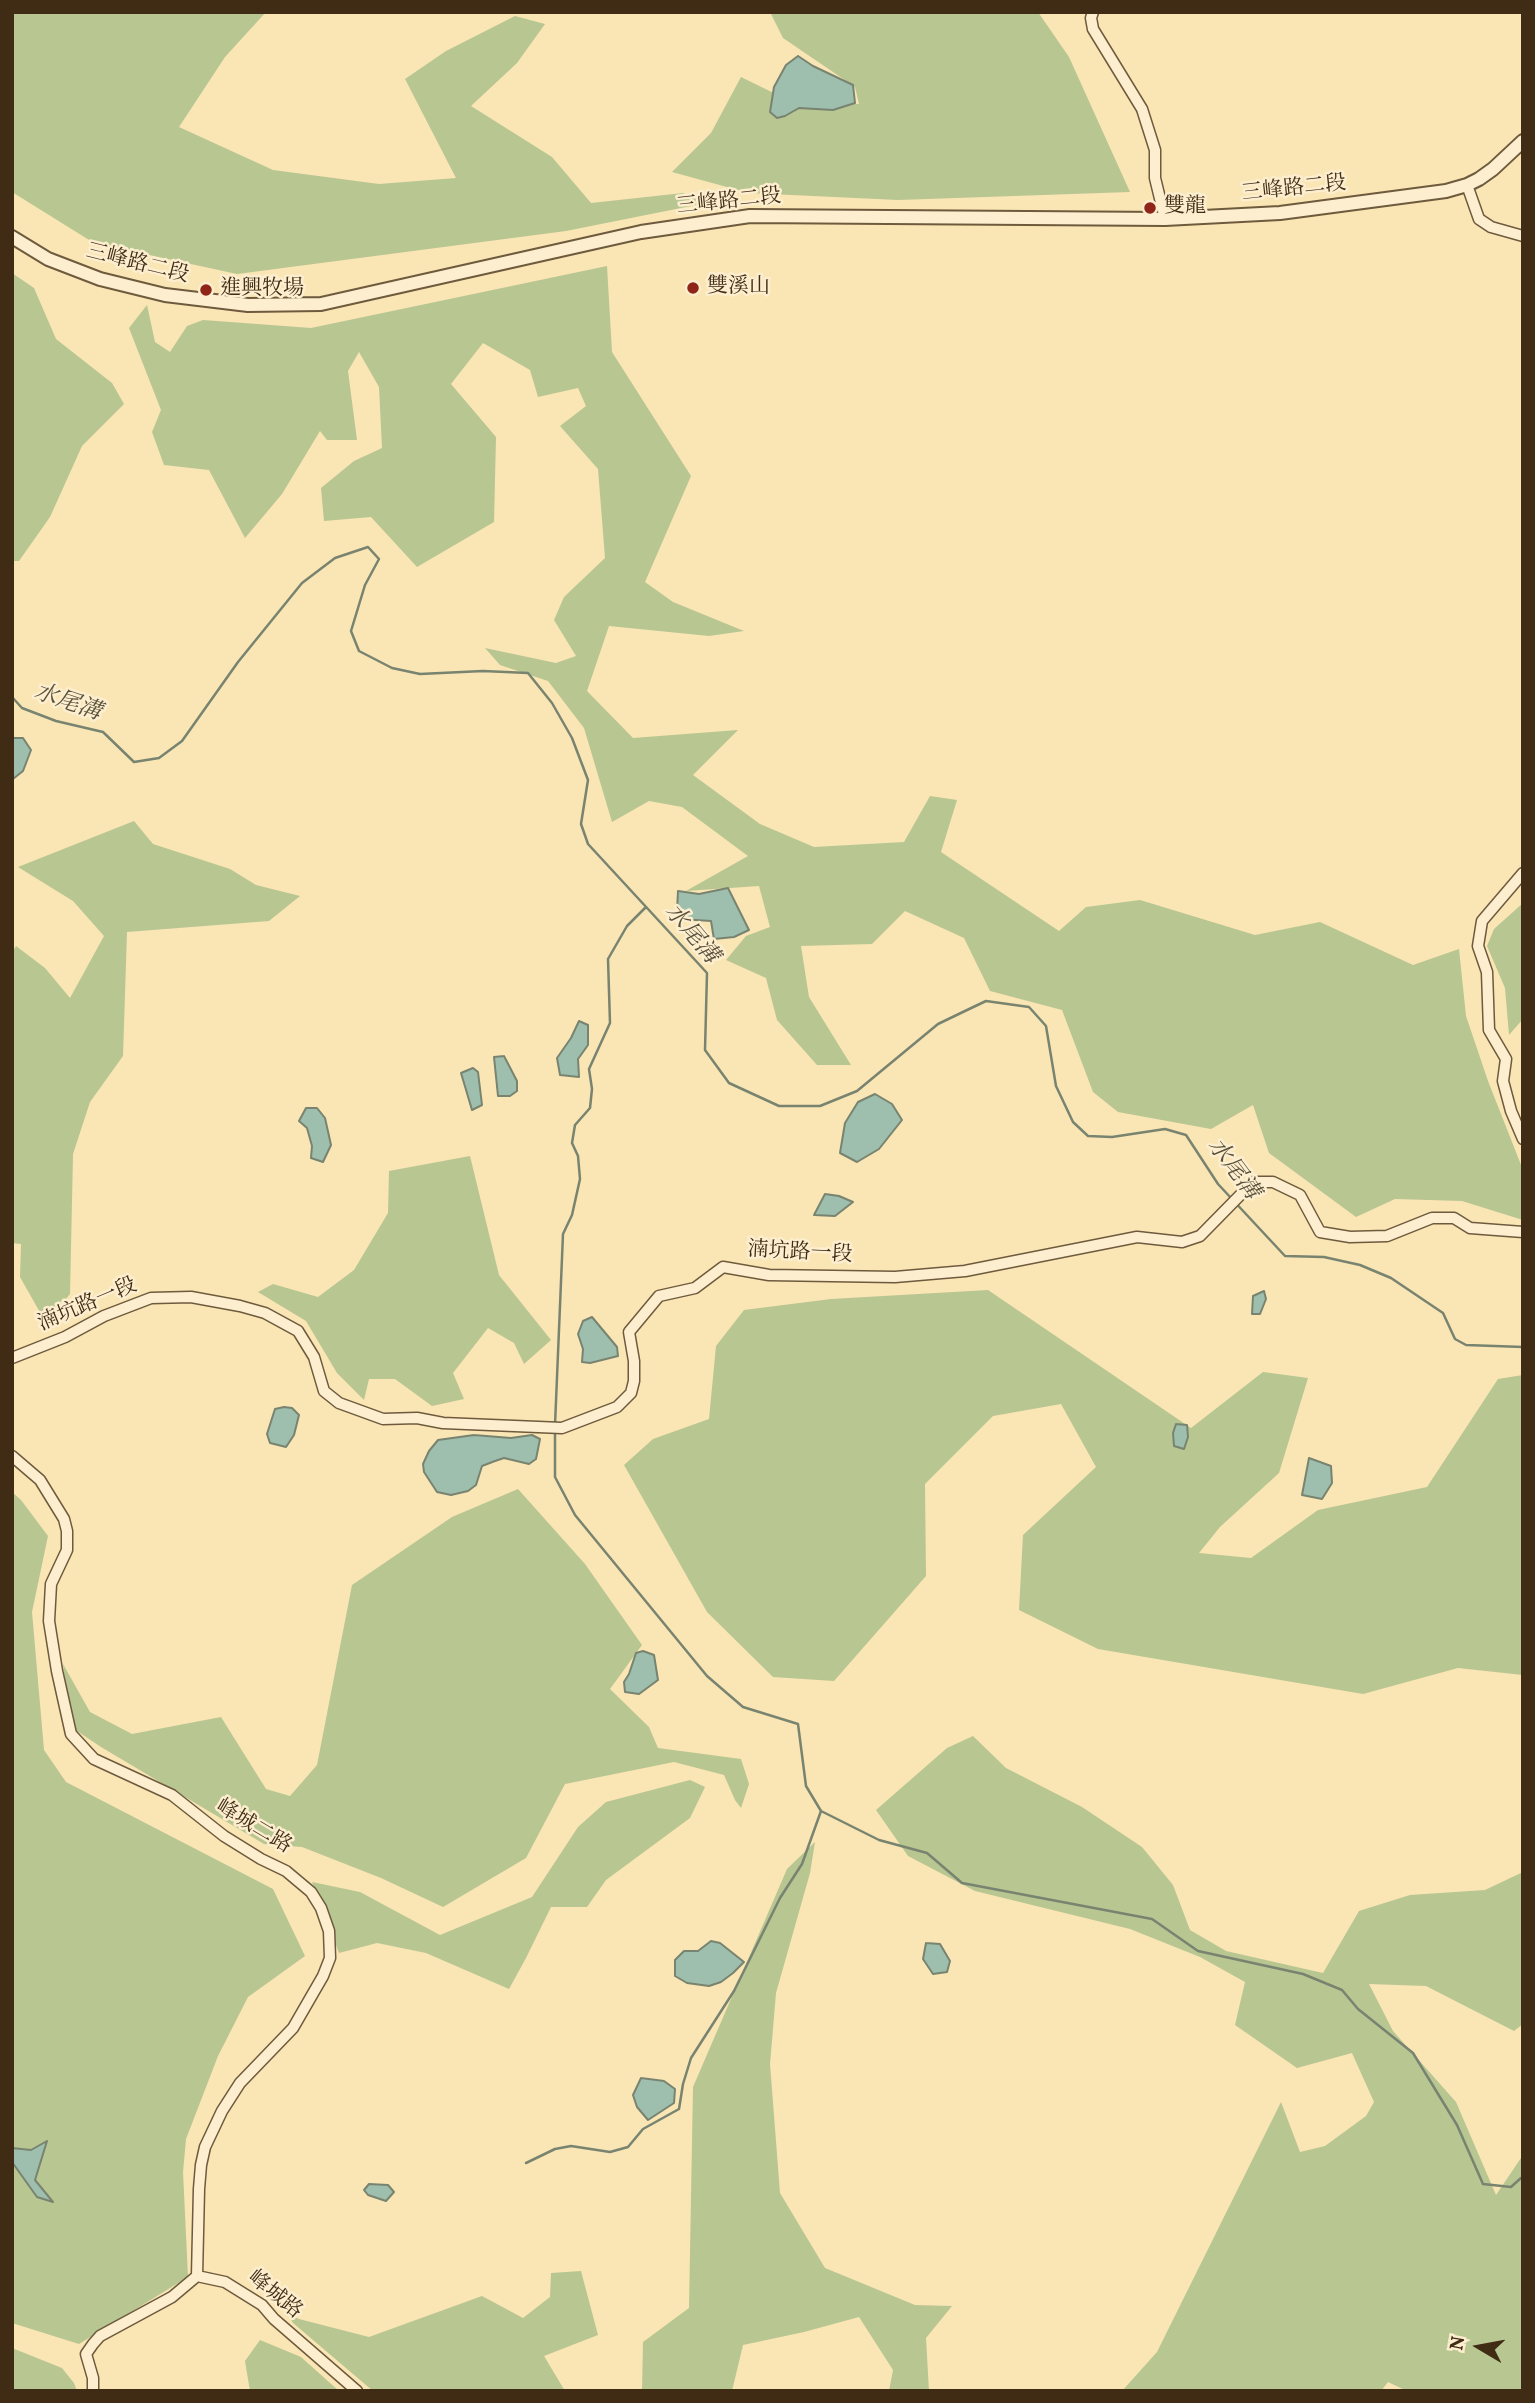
<!DOCTYPE html>
<meta charset="utf-8">
<style>
body{margin:0}
#map{position:relative;width:1535px;height:2403px;overflow:hidden;background:#fae5b4;font-family:Vollkorn,serif}
canvas{display:block}
.frame{position:absolute;inset:0;border:14px solid #402b15;pointer-events:none}
.north{position:absolute;left:1444px;top:2312px;width:70px;height:70px;-webkit-text-stroke:5px #fceece;paint-order:stroke;rotate:280deg;font-size:19px;font-weight:700;line-height:28px;text-align:center;color:#402b15}
.north::after{content:'';display:block;margin:auto;width:24px;height:32px;background:#402b15;clip-path:polygon(50% 0,100% 100%,50% 72%,0 100%)}
</style>
<div id="map">
<canvas width="1535" height="2403"></canvas>
<div class="frame"></div>
<div class="north">N</div>
</div>
<script>
const g = document.querySelector('canvas').getContext('2d');
g.lineJoin = 'round';
function fill(path, color) { g.fillStyle = color; g.fill(path, 'evenodd'); }
const toPath = rows => new Path2D(rows.map(r => 'M' + r).join(''));
function trace(path, color, width, dash) { g.strokeStyle = color; g.lineWidth = width; g.lineCap = dash ? 'butt' : 'round'; g.setLineDash(dash || []); g.stroke(path); }
function write(font, color, halo, rows, align = 'center') {
  g.font = font + ' Vollkorn,"Noto Serif TC",serif'; g.lineWidth = 5; g.setLineDash([]); g.textBaseline = 'middle'; g.strokeStyle = halo; g.fillStyle = color; for (const [text, x, y, turn = 0] of rows) {
    g.save(); g.translate(x, y); g.rotate((+turn || 0) * Math.PI / 180); g.textAlign = isNaN(turn) ? turn : align; if (halo) g.strokeText(text, 0, 0); g.fillText(text, 0, 0); g.restore();
  }
}
const green = toPath([
 [12,12,266,12,225,57,179,127,273,170,379,184,456,178,405,79,446,51,515,16,545,24,517,63,471,106,552,157,591,203,683,193,706,203,566,231,237,274,94,243,12,192],
 [770,12,1038,12,1069,57,1130,192,898,200,749,193,672,172,711,133,741,77,794,103,859,104,855,87,783,38],
 [607,266,612,352,691,476,645,582,673,602,744,631,709,636,609,626,587,691,633,738,738,730,693,775,760,824,814,847,904,842,930,796,957,800,941,852,1059,931,1086,907,1140,900,1255,935,1320,922,1413,965,1459,949,1466,1016,1488,1081,1523,1170,1523,1220,1462,1201,1395,1199,1356,1217,1269,1153,1253,1105,1211,1129,1118,1112,1093,1092,1062,1010,990,991,964,938,905,911,872,944,801,946,809,997,851,1065,817,1065,777,1020,766,978,726,960,746,936,770,927,759,886,686,891,748,856,682,807,649,801,612,822,584,728,548,681,500,665,485,648,556,663,576,656,554,620,564,597,605,558,598,469,560,426,586,406,578,388,538,397,530,370,483,343,451,384,496,437,494,522,417,567,371,517,324,521,321,488,354,461,382,448,379,387,359,352,348,371,357,440,327,440,320,431,282,494,245,538,209,470,164,465,152,432,161,410,129,328,147,305,155,342,170,352,187,326,203,320,311,328],
 [12,273,34,288,56,339,112,383,124,404,82,446,50,517,19,561,12,561],
 [134,821,153,844,230,869,256,885,300,896,269,921,127,932,123,1056,90,1102,73,1154,70,1294,46,1323,20,1277,21,1244,12,1243,12,953,16,946,45,968,70,998,104,936,73,901,18,867],
 [1523,903,1523,1019,1509,1035,1505,988,1487,946,1494,929],
 [470,1156,499,1275,551,1340,524,1364,514,1343,488,1328,453,1373,464,1399,432,1406,395,1379,369,1379,364,1400,337,1373,306,1321,258,1292,273,1284,318,1297,354,1270,388,1213,389,1171],
 [988,1290,1191,1428,1263,1372,1308,1378,1279,1473,1220,1527,1199,1553,1251,1558,1318,1510,1427,1487,1498,1379,1523,1375,1523,1675,1458,1668,1363,1694,1098,1649,1019,1610,1023,1535,1096,1467,1061,1404,993,1416,925,1484,926,1576,834,1681,773,1677,707,1612,624,1465,653,1439,709,1419,716,1346,744,1310,831,1299],
 [518,1489,585,1564,642,1645,610,1689,649,1727,658,1748,741,1759,749,1784,741,1808,735,1800,724,1775,674,1762,565,1784,526,1858,443,1907,381,1878,302,1847,264,1844,101,1747,71,1727,63,1664,90,1712,132,1734,221,1717,266,1789,290,1796,317,1765,352,1585,452,1517],
 [12,1492,21,1500,48,1536,32,1612,44,1750,66,1782,273,1889,305,1956,248,1997,218,2056,186,2139,183,2172,188,2277,79,2344,12,2323],
 [973,1736,1006,1768,1082,1807,1142,1847,1173,1885,1190,1930,1226,1951,1323,1973,1359,1911,1410,1895,1485,1890,1523,1872,1523,2024,1514,2031,1426,1986,1369,1984,1393,2031,1456,2102,1496,2195,1523,2155,1523,2391,1407,2391,1388,2382,1381,2391,1122,2391,1157,2352,1281,2102,1300,2152,1325,2146,1366,2116,1374,2102,1352,2053,1297,2068,1235,2025,1245,1982,1200,1957,1130,1929,975,1891,908,1856,876,1810,947,1748],
 [690,1780,705,1787,690,1818,606,1880,587,1907,551,1907,526,1958,509,1989,426,1953,377,1943,339,1953,312,1882,360,1892,440,1935,532,1897,578,1827,606,1802],
 [815,1842,810,1873,776,1993,770,2064,780,2193,825,2268,915,2305,952,2306,926,2338,929,2391,889,2391,893,2370,859,2317,804,2332,743,2345,732,2391,642,2391,643,2342,689,2308,693,2087,787,1869],
 [581,2271,598,2335,544,2356,565,2391,373,2391,293,2323,288,2313,299,2319,369,2337,482,2296,523,2318,550,2297,551,2273],
 [260,2340,301,2357,339,2391,250,2391,245,2361],
 [12,2348,62,2368,74,2383,77,2391,12,2391]
]);
const water = toPath([
 [798,56,813,66,853,85,855,103,833,110,799,108,785,116,777,118,770,112,774,87,786,65,798,56],
 [12,738,23,738,31,750,23,771,13,779,12,738],
 [728,888,749,930,734,937,714,939,711,921,680,919,677,911,678,891,699,894,728,888],
 [579,1021,588,1025,588,1045,578,1059,579,1077,560,1075,557,1058,571,1038,579,1021],
 [504,1056,517,1081,517,1091,510,1096,498,1096,494,1057,504,1056],
 [473,1068,478,1072,482,1105,472,1110,461,1073,473,1068],
 [875,1094,892,1104,902,1120,879,1149,857,1162,840,1153,845,1123,858,1102,875,1094],
 [306,1108,317,1108,325,1118,331,1145,323,1162,311,1158,312,1146,307,1128,299,1121,306,1108],
 [825,1194,839,1196,853,1202,835,1216,814,1215,825,1194],
 [1264,1291,1266,1299,1260,1314,1252,1314,1253,1296,1264,1291],
 [592,1317,617,1347,618,1356,590,1363,582,1362,583,1349,578,1334,583,1321,592,1317],
 [284,1407,292,1408,299,1415,294,1435,286,1447,270,1443,267,1434,275,1409,284,1407],
 [1176,1424,1187,1425,1188,1437,1184,1449,1174,1446,1173,1433,1176,1424],
 [474,1435,511,1438,532,1435,540,1439,536,1459,529,1464,504,1458,495,1461,482,1466,476,1485,468,1491,451,1495,437,1492,424,1472,423,1464,429,1451,438,1440,474,1435],
 [1309,1458,1331,1466,1332,1483,1322,1499,1302,1495,1309,1458],
 [643,1651,654,1655,658,1680,639,1694,625,1692,624,1682,629,1674,636,1653,643,1651],
 [711,1941,720,1943,744,1962,733,1973,721,1982,709,1986,687,1983,675,1976,675,1960,684,1951,698,1951,711,1941],
 [926,1943,940,1944,950,1961,947,1972,933,1974,923,1959,926,1943],
 [641,2078,664,2081,675,2089,674,2103,648,2120,637,2107,633,2095,641,2078],
 [47,2141,35,2180,53,2202,37,2197,12,2162,12,2148,31,2150,47,2141],
 [369,2184,388,2185,394,2192,386,2201,368,2195,364,2190,369,2184]
]);
const stream = toPath([
 [12,697,22,708,56,721,103,732,134,762,159,758,182,741,238,662,302,583,335,558,368,547,379,559,365,585,351,631,359,651,392,668,420,674,483,671,528,673,552,703,572,738,588,780,581,824,588,844,707,973,705,1050,729,1083,779,1106,820,1106,857,1091,938,1024,965,1011,986,1001,1029,1007,1046,1026,1056,1086,1073,1122,1088,1136,1112,1137,1165,1129,1186,1135,1218,1184,1285,1256,1324,1257,1360,1265,1391,1278,1443,1313,1455,1339,1466,1345,1523,1347],
 [555,1425,563,1234,572,1215,580,1179,578,1156,572,1143,575,1125,590,1108,592,1089,589,1069,610,1023,608,959,627,926,646,907],
 [555,1431,555,1477,575,1515,707,1676,743,1707,798,1724,806,1786,821,1811,879,1840,927,1853,962,1883,1152,1919,1198,1951,1303,1974,1342,1990,1358,2009,1413,2053,1457,2125,1483,2184,1511,2187,1521,2178,1523,2179],
 [526,2163,555,2149,571,2146,610,2152,628,2147,643,2129,679,2109,683,2084,691,2058,734,1991,780,1898,802,1864,821,1811]
]);
const minor = toPath([
 [1093,12,1091,18,1093,29,1142,109,1155,150,1155,178,1165,219],
 [1467,185,1479,219,1491,227,1523,236],
 [1523,873,1482,921,1478,946,1487,972,1489,1030,1506,1059,1503,1081,1511,1111,1523,1139],
 [12,1358,65,1337,104,1316,151,1298,191,1297,240,1306,265,1313,298,1331,314,1357,324,1391,339,1403,383,1419,417,1418,443,1423,562,1428,617,1407,631,1393,634,1381,634,1361,629,1332,659,1296,695,1288,723,1267,769,1275,895,1277,965,1271,1137,1237,1182,1242,1200,1236,1253,1182,1273,1182,1300,1195,1320,1232,1350,1237,1387,1236,1432,1218,1454,1218,1470,1228,1523,1232],
 [12,1456,40,1480,64,1519,67,1531,67,1550,51,1584,49,1621,57,1671,71,1734,94,1759,172,1795,224,1836,261,1859,286,1871,311,1892,321,1908,329,1931,330,1958,323,1976,293,2028,240,2083,222,2111,205,2147,201,2165,199,2189,197,2276],
 [93,2391,93,2378,86,2354,93,2344,100,2336,172,2297,197,2276,225,2282,262,2305,274,2319,357,2391]
]);
const tertiary = toPath([
 [12,237,48,259,100,279,165,295,248,305,321,304,641,232,750,216,1165,219,1280,213,1446,191,1467,185,1479,179,1493,169,1523,141]
]);
const markers = [
 [1150,208,7,"#8f2418"],
 [693,288,7,"#8f2418"],
 [206,290,7,"#8f2418"]
];
const streetNames = [
 ["三峰路二段",1294,190,-6],
 ["三峰路二段",729,203,-6],
 ["三峰路二段",137,265,14],
 ["湳坑路一段",800,1254,3],
 ["湳坑路一段",88,1306,-23],
 ["峰城二路",253,1828,31],
 ["峰城路",274,2296,39]
];
const poiNames = [
 ["雙龍",1164,208],
 ["雙溪山",707,288],
 ["進興牧場",220,290]
];
const waterNames = [
 ["水尾溝",67,704,19],
 ["水尾溝",690,935,50],
 ["水尾溝",1232,1170,53]
];
fill(green, '#b8c692');
fill(water, '#9ebfad');
trace(water, '#788470', 2);
trace(stream, '#788470', 2.5);
trace(minor, '#6e5a3d', 13);
trace(tertiary, '#6e5a3d', 16);
trace(minor, '#fceece', 10);
trace(tertiary, '#fceece', 12);
for (const [x, y, r, color] of markers) { const dot = new Path2D(); dot.arc(x, y, r, 0, 2 * Math.PI); g.fillStyle = color; g.fill(dot); trace(dot, '#fceece', 2.5); }
write('21px', '#402b15', '#fceece', streetNames);
write('21px', '#402b15', '#fceece', poiNames, 'left');
write('italic 23px', '#58503b', '#fceece', waterNames);
</script>
